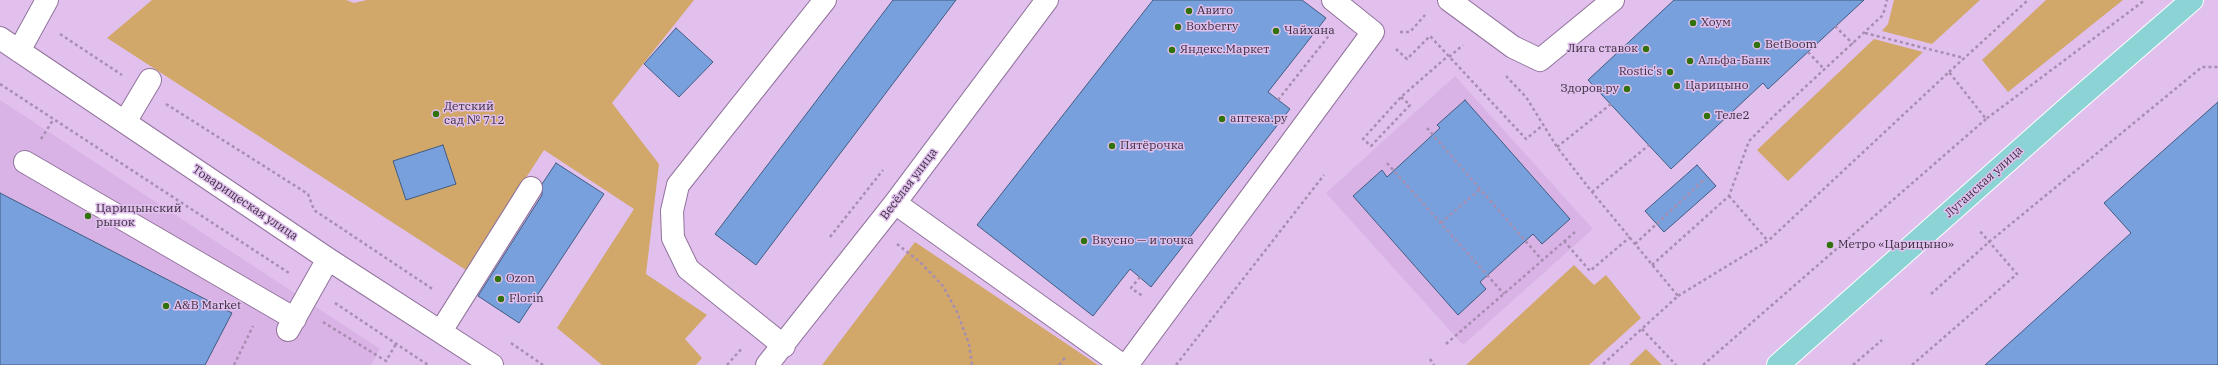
<!DOCTYPE html>
<meta charset="utf-8">
<style>
body{margin:0}
canvas{display:block;background:#e1c0ed}
</style>
<canvas width="2218" height="365"></canvas>
<script>
const ctx = document.querySelector('canvas').getContext('2d');
ctx.lineJoin = 'round';
function paint(path, color) {
  ctx.fillStyle = color;
  ctx.fill(path, 'evenodd');
}
function toPath(rows) {
  const path = new Path2D();
  for (const r of rows) {
    path.moveTo(r[0], r[1]);
    for (let i = 2; i < r.length; i += 2) path.lineTo(r[i], r[i + 1]);
  }
  return path;
}
function trace(path, color, width, dash) {
  ctx.strokeStyle = color;
  ctx.lineWidth = width;
  ctx.lineCap = dash ? 'butt' : 'round';
  ctx.setLineDash(dash || []);
  ctx.stroke(path);
}
function write(font, color, halo, rows, align = 'center') {
  ctx.font = font + ' "IBM Plex Serif",serif';
  ctx.lineWidth = 3;
  ctx.setLineDash([]);
  ctx.textBaseline = 'middle';
  ctx.strokeStyle = halo;
  ctx.fillStyle = color;
  for (const [text, x, y, turn = 0] of rows) {
    ctx.save();
    ctx.translate(x, y);
    ctx.rotate((+turn || 0) * Math.PI / 180);
    ctx.textAlign = isNaN(turn) ? turn : align;
    if (halo) ctx.strokeText(text, 0, 0);
    ctx.fillText(text, 0, 0);
    ctx.restore();
  }
}
const built = toPath([
 [1455,76,1593,229,1463,345,1326,193],
 [0,100,380,349,371,365,0,365]
]);
const green = toPath([
 [152,0,346,0,354,3,367,0,694,0,612,103,659,164,646,274,707,315,685,339,702,358,696,365,602,365,557,328,634,209,544,150,466,270,107,38],
 [1894,0,1980,0,1932,44,1882,31,1888,24],
 [2046,0,2123,0,2008,92,1982,60],
 [1874,39,1923,52,1788,181,1757,150],
 [915,242,1098,365,822,365],
 [1574,265,1594,285,1606,275,1641,318,1589,365,1466,365],
 [1646,349,1662,365,1629,365]
]);
const building = toPath([
 [893,0,956,0,756,265,715,234,893,0],
 [1153,0,1302,0,1326,18,1268,92,1290,109,1151,287,1130,269,1093,316,977,225,1153,0],
 [1674,0,1864,0,1768,89,1763,83,1671,169,1588,80,1674,0],
 [676,28,713,62,679,97,644,64,676,28],
 [1465,100,1570,219,1542,244,1533,234,1480,282,1486,289,1458,315,1353,196,1382,170,1387,177,1440,128,1437,125,1465,100],
 [2218,102,2218,365,1985,365,2131,233,2104,203,2218,102],
 [443,145,456,184,406,200,393,161,443,145],
 [556,163,604,194,519,323,478,296,542,195,542,184,556,163],
 [1697,165,1716,186,1664,232,1645,211,1697,165],
 [0,193,232,313,205,365,0,365,0,193]
]);
const path = toPath([
 [1835,26,1853,44],
 [1400,32,1410,32,1425,15],
 [1865,33,1964,58],
 [60,34,122,75],
 [1396,49,1407,59,1430,36,1526,139,1543,125],
 [1808,52,1825,70],
 [1449,57,1463,45],
 [1949,72,2028,0],
 [1506,76,1526,97,1557,147,1592,192,1678,296,1602,365],
 [0,84,289,273],
 [1401,97,1410,105,1371,146,1363,139,1401,97,1448,56],
 [1278,100,1331,33],
 [166,104,308,194,314,210,434,290],
 [1427,128,1542,260],
 [41,139,53,120],
 [1557,147,1611,104],
 [1387,163,1504,294],
 [1592,192,1649,145],
 [1729,196,1768,241],
 [1441,223,1480,189],
 [830,237,883,170],
 [1564,241,1590,271,1630,237],
 [897,244,920,262,943,286,957,312,969,344,972,365],
 [1635,244,1706,178],
 [1652,265,1729,196,1749,141,1775,115,1883,15,1887,0],
 [1140,277,1131,288,1144,297],
 [1931,294,1989,242,2202,67,2218,67],
 [1678,296,1768,241,1949,72,1986,119,2145,0],
 [335,303,428,365],
 [323,322,386,361,396,344],
 [1642,329,1676,365],
 [511,343,543,365],
 [1446,344,1575,232],
 [1430,359,1434,365],
 [234,365,253,326],
 [727,365,743,347],
 [1059,365,1065,358],
 [1176,365,1324,175],
 [1703,365,1986,119],
 [1853,365,1882,340],
 [1912,365,2017,274,1979,230]
]);
const minor = toPath([
 [1449,0,1513,47,1540,60,1613,0],
 [0,38,328,259,492,365],
 [19,51,47,0],
 [125,122,150,80],
 [25,162,295,319],
 [895,203,1122,365],
 [288,330,328,259],
 [441,331,531,188],
 [784,346,688,269,673,238,672,211,678,185,825,0],
 [767,365,895,203,1047,0],
 [1127,365,1373,32,1333,0]
]);
const major = toPath([
 [1778,365,2072,104,2192,0]
]);
const markers = [
 [1189,11,4,"#31720b"],
 [1693,23,4,"#31720b"],
 [1178,27,4,"#31720b"],
 [1276,31,4,"#31720b"],
 [1757,45,4,"#31720b"],
 [1646,49,4,"#31720b"],
 [1172,50,4,"#31720b"],
 [1690,61,4,"#31720b"],
 [1670,72,4,"#31720b"],
 [1677,86,4,"#31720b"],
 [1627,89,4,"#31720b"],
 [436,114,4,"#31720b"],
 [1707,116,4,"#31720b"],
 [1222,119,4,"#31720b"],
 [1112,146,4,"#31720b"],
 [88,216,4,"#31720b"],
 [1084,241,4,"#31720b"],
 [1830,245,4,"#31720b"],
 [498,279,4,"#31720b"],
 [501,299,4,"#31720b"],
 [166,306,4,"#31720b"]
];
const poiNames = [
 ["Авито",1197,11],
 ["Хоум",1701,23],
 ["Boxberry",1186,27],
 ["Чайхана",1284,31],
 ["BetBoom",1765,45],
 ["Лига ставок",1638,49,"right"],
 ["Яндекс.Маркет",1180,50],
 ["Альфа-Банк",1698,61],
 ["Rostic's",1662,72,"right"],
 ["Царицыно",1685,86],
 ["Здоров.ру",1619,89,"right"],
 ["Детский",444,107],
 ["сад № 712",444,121],
 ["Теле2",1715,116],
 ["аптека.ру",1230,119],
 ["Пятёрочка",1120,146],
 ["Царицынский",96,209],
 ["рынок",96,223],
 ["Вкусно — и точка",1092,241],
 ["Метро «Царицыно»",1838,245],
 ["Ozon",506,279],
 ["Florin",509,299],
 ["A&B Market",174,306]
];
const streetNames = [
 ["Луганская улица",1984,182,-42],
 ["Весёлая улица",909,184,-53],
 ["Товарищеская улица",245,203,34]
];
paint(built, '#d9b3e6');
paint(green, '#d1a86a');
paint(building, '#77a0dc');
trace(building, '#415c82', 1);
trace(minor, '#92739c', 24);
trace(major, '#fff', 24);
trace(path, '#a78db1', 2.5, [3, 3]);
trace(minor, '#fff', 22);
trace(major, '#8bd3d4', 22);
for (const [x, y, r, color] of markers) {
  const dot = new Path2D();
  dot.arc(x, y, r, 0, 2 * Math.PI);
  ctx.fillStyle = color;
  ctx.fill(dot);
  trace(dot, '#e1c0ed', 1.5);
}
write('12px', '#3c2f41', '#e1c0ed', poiNames, 'left');
write('12px', '#3c2f41', '#e1c0ed', streetNames);
</script>
